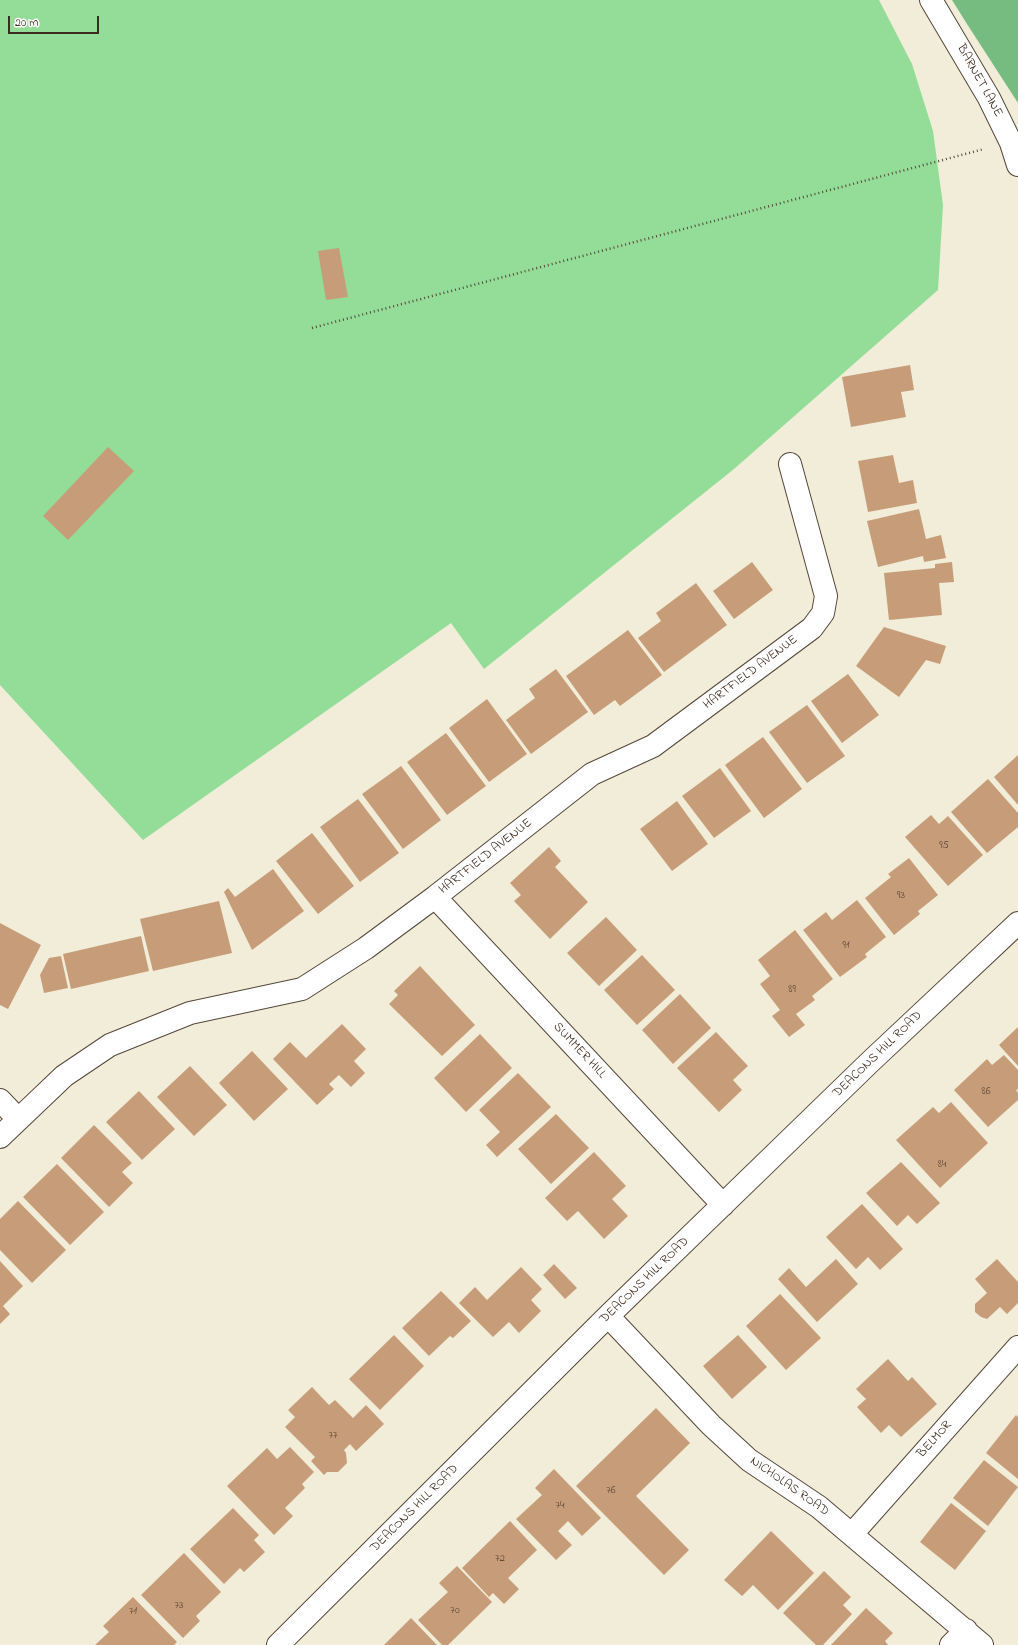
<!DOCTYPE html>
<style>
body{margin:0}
#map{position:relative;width:1018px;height:1645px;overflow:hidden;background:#f1edd8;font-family:"Indie Flower",sans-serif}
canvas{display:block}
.scale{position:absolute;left:8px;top:16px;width:91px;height:18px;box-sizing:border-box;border:2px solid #3b2a1e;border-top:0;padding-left:5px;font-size:12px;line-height:14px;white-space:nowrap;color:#3b2a1e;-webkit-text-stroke:3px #fff;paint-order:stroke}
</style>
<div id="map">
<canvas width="1018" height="1645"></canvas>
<div class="scale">20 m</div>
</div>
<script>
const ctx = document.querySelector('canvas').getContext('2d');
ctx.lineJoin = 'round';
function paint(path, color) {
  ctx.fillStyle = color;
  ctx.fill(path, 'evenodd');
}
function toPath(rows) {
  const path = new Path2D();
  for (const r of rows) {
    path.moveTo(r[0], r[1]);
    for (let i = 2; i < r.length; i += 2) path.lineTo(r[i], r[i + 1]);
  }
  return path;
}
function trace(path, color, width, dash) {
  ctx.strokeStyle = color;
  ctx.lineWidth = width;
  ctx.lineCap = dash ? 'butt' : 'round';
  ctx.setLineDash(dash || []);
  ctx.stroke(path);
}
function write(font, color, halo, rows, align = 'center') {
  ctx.font = font + ' "Indie Flower",sans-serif';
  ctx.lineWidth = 3;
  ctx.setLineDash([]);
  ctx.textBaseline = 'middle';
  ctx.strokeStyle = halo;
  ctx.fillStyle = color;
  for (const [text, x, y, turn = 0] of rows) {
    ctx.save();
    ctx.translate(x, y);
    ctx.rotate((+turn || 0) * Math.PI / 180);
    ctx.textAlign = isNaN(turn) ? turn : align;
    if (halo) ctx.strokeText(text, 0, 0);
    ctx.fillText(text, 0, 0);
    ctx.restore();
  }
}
const green = toPath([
 [0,0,879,0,912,64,933,131,943,205,938,290,734,469,484,669,451,623,143,840,0,685]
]);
const forest = toPath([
 [952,0,1018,0,1018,103,967,24]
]);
const building = toPath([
 [339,248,348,297,326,300,318,251],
 [910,365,914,390,901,392,906,417,851,427,842,377],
 [108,447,134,471,68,540,43,516],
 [893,455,899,483,913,480,917,503,868,512,858,461],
 [919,509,926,539,941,535,946,558,924,562,923,556,878,567,867,521],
 [752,562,773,590,734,619,713,591],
 [952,562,954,582,939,583,942,615,889,620,884,573,935,568,935,564],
 [696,583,727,625,664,672,638,638,661,621,656,613],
 [884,627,946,646,940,664,926,660,899,697,856,666],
 [628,630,662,675,620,706,615,700,594,715,566,676],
 [556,669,588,712,531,754,506,720,535,698,529,689],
 [848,674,879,715,842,743,811,701],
 [487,699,527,754,489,782,449,728],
 [807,705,845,756,807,783,769,732],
 [446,733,486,786,447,815,407,762],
 [763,737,802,789,764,818,725,765],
 [1018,755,1018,805,994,777],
 [401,766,441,820,403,849,362,794],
 [720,768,751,811,714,838,682,796],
 [988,779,1018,813,1018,827,987,853,951,812],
 [358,799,399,853,360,882,320,827],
 [677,801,708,844,672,871,640,829],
 [931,815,939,824,948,816,983,855,948,886,905,837],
 [312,833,354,886,318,914,276,861],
 [549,847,561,861,555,867,588,902,550,939,514,901,521,895,510,883],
 [909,858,938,895,918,911,920,914,894,935,865,898,891,877,888,874],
 [273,869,304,911,252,950,224,892,228,888,235,897],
 [857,900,886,937,865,954,867,957,840,977,803,930,826,912,832,920],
 [219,901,232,953,153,971,140,919],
 [606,917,637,950,599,986,567,953],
 [0,923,41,945,8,1009,0,1005],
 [795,930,833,979,812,996,815,1000,796,1014,805,1025,789,1037,772,1016,780,1010,760,984,770,976,758,960],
 [141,936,149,971,71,989,63,954],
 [642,955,675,990,637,1025,604,990],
 [61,956,68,988,44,993,40,975,49,958],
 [420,966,475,1025,442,1056,389,1004,398,995,394,991],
 [680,994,711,1028,673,1064,642,1030],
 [342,1024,366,1049,354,1061,365,1073,351,1087,339,1075,329,1084,334,1089,317,1105,273,1059,290,1042,306,1058],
 [1018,1027,1018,1066,999,1045],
 [716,1032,748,1066,733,1080,742,1090,719,1112,677,1068],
 [480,1034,512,1068,466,1112,434,1078],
 [252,1051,288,1089,254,1121,219,1083],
 [1004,1055,1018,1070,1018,1089,1016,1090,1018,1093,1018,1100,988,1127,954,1090,987,1059,992,1065],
 [190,1066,227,1105,194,1136,157,1097],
 [518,1073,551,1107,497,1157,486,1145,500,1132,479,1110],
 [139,1091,175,1129,142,1160,106,1122],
 [951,1102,988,1143,940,1188,896,1140,933,1107,939,1113],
 [556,1114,589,1148,551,1184,518,1149],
 [94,1125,132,1163,122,1172,133,1183,109,1207,61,1158],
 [594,1152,626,1186,612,1199,628,1216,604,1239,578,1211,567,1221,545,1198],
 [901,1162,940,1203,917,1224,908,1215,897,1226,866,1193],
 [57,1164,104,1212,70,1245,23,1197],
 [18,1201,66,1250,32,1283,0,1250,0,1219],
 [862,1204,903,1249,880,1270,868,1257,856,1269,826,1237],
 [836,1259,858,1284,817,1322,778,1279,789,1268,806,1287],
 [997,1259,1018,1282,1018,1303,1007,1314,1000,1307,987,1319,981,1317,975,1312,975,1304,987,1293,975,1279],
 [0,1261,23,1286,3,1306,10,1314,0,1324],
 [554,1264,577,1288,565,1299,543,1275],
 [521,1267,542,1289,531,1300,541,1311,519,1333,509,1322,493,1337,459,1303,475,1287,487,1300],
 [441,1291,471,1321,453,1338,450,1336,429,1356,402,1328],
 [780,1294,821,1338,786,1370,746,1326],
 [394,1335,424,1366,380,1410,349,1379],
 [738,1335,767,1367,732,1399,703,1366],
 [888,1359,908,1381,912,1377,937,1404,901,1437,889,1425,881,1433,857,1407,866,1399,856,1389],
 [312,1387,329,1405,335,1400,353,1418,366,1405,384,1424,356,1451,350,1444,344,1450,346,1453,347,1463,338,1472,327,1472,324,1475,311,1461,315,1457,285,1427,295,1417,288,1410],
 [656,1408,690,1443,636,1496,689,1550,664,1575,576,1486],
 [1016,1415,1018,1417,1018,1479,986,1453],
 [290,1447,314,1472,302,1484,305,1488,285,1508,293,1516,274,1535,227,1486,267,1448,277,1459],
 [984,1460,1018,1487,988,1526,953,1498],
 [554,1469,601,1518,582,1536,568,1521,558,1531,572,1545,556,1560,516,1519,542,1495,535,1488],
 [951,1503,986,1531,955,1570,920,1542],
 [233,1508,259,1535,254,1540,265,1552,244,1572,240,1568,224,1584,190,1549],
 [510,1521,537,1550,508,1578,519,1589,504,1604,493,1593,489,1597,462,1568],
 [771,1531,814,1573,778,1610,753,1585,742,1596,724,1580],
 [184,1553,221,1592,196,1616,200,1621,183,1638,141,1595],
 [457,1566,492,1602,448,1645,442,1645,418,1620,448,1592,439,1583],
 [824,1571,851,1597,843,1605,852,1614,823,1645,816,1645,783,1613],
 [133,1597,177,1642,174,1645,95,1645,109,1632,103,1626],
 [866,1608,893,1633,885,1641,888,1645,831,1645],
 [411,1618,437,1645,384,1645]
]);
const path = toPath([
 [312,328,984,149]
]);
const minor = toPath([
 [435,897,723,1205],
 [0,1100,18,1119],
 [0,1137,64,1076,110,1045,190,1013,302,989,366,948,435,897,592,774,653,746,812,628,823,613,826,596,790,464],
 [608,1316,711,1425,749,1460,819,1507,982,1645],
 [852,1534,1018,1347],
 [278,1645,608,1316,870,1062,1018,923],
 [951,1645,966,1630]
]);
const major = toPath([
 [931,0,989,98,1011,143,1018,165]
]);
const numberNames = [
 ["95",944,846],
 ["93",901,896],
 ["91",846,946],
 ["89",792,990],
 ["86",986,1092],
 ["84",942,1165],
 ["77",333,1436],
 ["76",611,1491],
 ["74",560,1506],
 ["72",500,1559],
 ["73",179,1606],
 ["70",455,1611],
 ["71",133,1612]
];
const streetNames = [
 ["BARNET LANE",979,81,61],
 ["HARTFIELD AVENUE",751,673,-37],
 ["HARTFIELD AVENUE",486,857,-38],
 ["SUMMER HILL",579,1051,47],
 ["DEACONS HILL ROAD",878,1055,-44],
 ["DEACONS HILL ROAD",645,1281,-44],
 ["BELMOR",935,1440,-48],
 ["NICHOLAS ROAD",789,1487,35],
 ["DEACONS HILL ROAD",415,1509,-45]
];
paint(green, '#93dd99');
paint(forest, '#76bc81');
paint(building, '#c79d79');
trace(minor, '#56473a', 24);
trace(major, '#56473a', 24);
trace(path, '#56473a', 2.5, [1, 3]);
trace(minor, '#fff', 22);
trace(major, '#fff', 22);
write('11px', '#5e4735', null, numberNames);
write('13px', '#3b2a1e', '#fff', streetNames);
</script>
